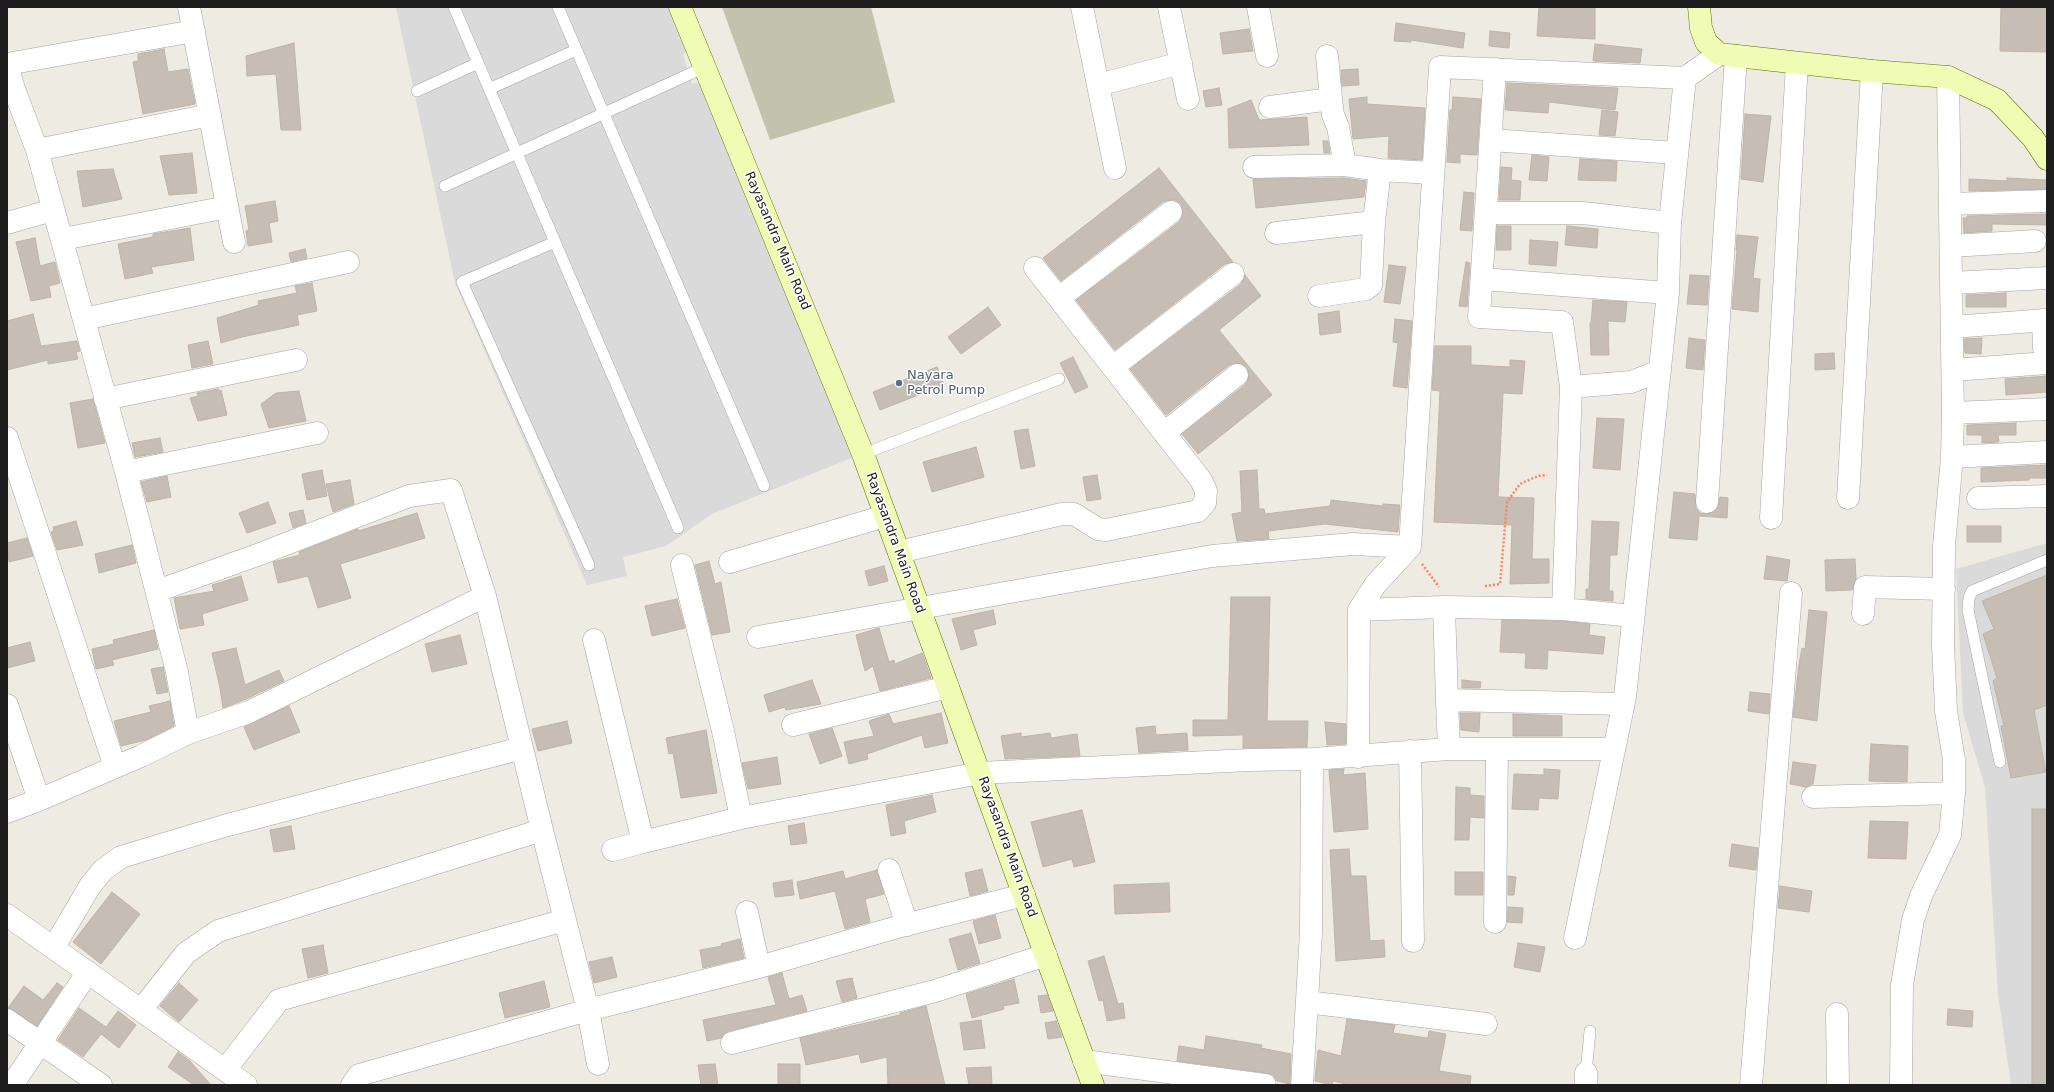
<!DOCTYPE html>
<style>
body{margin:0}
#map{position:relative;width:2054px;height:1092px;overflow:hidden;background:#eeebe2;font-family:"DejaVu Sans",sans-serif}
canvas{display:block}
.frame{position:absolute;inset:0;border:8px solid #1d1d1d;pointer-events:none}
</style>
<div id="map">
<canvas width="2054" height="1092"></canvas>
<div class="frame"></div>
</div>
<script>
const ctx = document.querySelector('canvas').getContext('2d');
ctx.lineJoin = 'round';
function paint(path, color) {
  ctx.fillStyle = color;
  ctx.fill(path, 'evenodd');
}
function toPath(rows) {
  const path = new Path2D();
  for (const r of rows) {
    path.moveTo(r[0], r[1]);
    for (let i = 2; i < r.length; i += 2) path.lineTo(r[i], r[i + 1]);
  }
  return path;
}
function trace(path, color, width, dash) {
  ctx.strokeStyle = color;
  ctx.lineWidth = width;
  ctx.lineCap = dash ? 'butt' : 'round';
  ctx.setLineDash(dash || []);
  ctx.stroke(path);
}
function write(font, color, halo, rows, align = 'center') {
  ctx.font = font + ' "DejaVu Sans",sans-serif';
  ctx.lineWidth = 3;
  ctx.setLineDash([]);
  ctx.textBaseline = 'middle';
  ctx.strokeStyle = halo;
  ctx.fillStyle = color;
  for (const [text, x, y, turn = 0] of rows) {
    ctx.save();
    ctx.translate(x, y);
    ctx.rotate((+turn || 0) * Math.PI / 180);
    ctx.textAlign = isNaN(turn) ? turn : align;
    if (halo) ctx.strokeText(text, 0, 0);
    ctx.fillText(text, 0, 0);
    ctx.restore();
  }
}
const residential = toPath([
 [396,7,672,7,691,50,683,54,692,84,703,81,854,457,712,514,666,546,623,557,627,576,587,585,455,283],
 [2047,543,2047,1085,2011,1085,1998,994,1985,787,1963,713,1956,569]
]);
const construction = toPath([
 [722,7,871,7,895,102,770,140]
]);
const building = toPath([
 [1539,7,1595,7,1595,39,1537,36,1539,7],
 [2001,7,2047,7,2047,52,2000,51,2001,7],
 [1396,23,1465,33,1463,48,1411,40,1411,42,1394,41,1396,23],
 [1249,29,1253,51,1223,54,1220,33,1249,29],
 [1490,31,1510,33,1509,48,1489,46,1490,31],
 [294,43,301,130,281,130,276,74,247,76,246,56,294,43],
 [1595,44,1642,49,1640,63,1593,61,1595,44],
 [164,49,168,72,188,69,195,104,143,114,133,62,138,61,138,54,164,49],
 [1358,69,1359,85,1342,86,1341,70,1358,69],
 [1507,83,1618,88,1615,110,1549,102,1548,113,1505,110,1507,83],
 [1219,88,1222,105,1206,107,1203,91,1219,88],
 [1367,97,1367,104,1425,108,1422,160,1388,158,1389,136,1353,139,1349,99,1367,97],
 [1453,97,1481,99,1477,155,1460,154,1460,163,1447,162,1450,110,1452,110,1453,97],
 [1251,100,1259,120,1307,117,1309,145,1229,148,1228,109,1251,100],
 [1602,110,1618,112,1615,136,1599,135,1602,110],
 [1745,114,1771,116,1763,182,1741,179,1745,114],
 [1323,141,1328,141,1330,153,1324,153,1323,141],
 [192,153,197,193,169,195,160,156,192,153],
 [1532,155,1549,157,1547,181,1529,180,1532,155],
 [1580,159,1617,161,1616,181,1578,180,1580,159],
 [1501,167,1512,168,1511,180,1521,181,1520,200,1499,200,1501,167],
 [1159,168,1233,262,1225,264,1115,350,1076,300,1179,222,1182,217,1183,211,1181,204,1175,200,1170,200,1163,202,1061,281,1043,258,1159,168],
 [113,169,122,199,83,207,77,171,113,169],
 [1344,178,1366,181,1364,197,1256,208,1253,179,1344,178],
 [2007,178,2047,180,2047,189,1969,191,1969,179,2007,181,2007,178],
 [1464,192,1474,193,1472,231,1460,230,1464,192],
 [275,201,278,221,269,223,272,242,248,246,246,231,249,230,245,206,275,201],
 [2047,214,2047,225,1992,224,1992,231,1964,233,1963,218,1967,218,1967,216,2047,214],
 [1497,226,1511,226,1511,250,1496,250,1497,226],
 [1567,226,1598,229,1597,248,1565,245,1567,226],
 [190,228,194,260,151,267,153,273,125,279,118,244,153,237,153,234,190,228],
 [1737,235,1758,237,1753,278,1760,279,1758,312,1732,309,1737,250,1736,250,1737,235],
 [35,238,40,266,55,262,60,283,49,286,51,297,31,301,16,242,35,238],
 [1530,240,1558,242,1556,266,1529,264,1530,240],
 [305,249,307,258,291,262,289,253,305,249],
 [1466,262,1470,263,1467,307,1459,306,1466,262],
 [1389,265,1406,267,1400,304,1384,302,1389,265],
 [1245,275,1261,296,1219,330,1272,395,1198,454,1182,434,1245,385,1248,380,1249,374,1247,367,1242,364,1236,363,1229,365,1166,415,1130,369,1241,284,1245,275],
 [1690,275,1709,276,1707,305,1687,304,1690,275],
 [312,283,317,311,297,315,299,325,242,337,221,343,217,318,259,305,258,301,297,293,295,286,312,283],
 [2006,293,2006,307,1966,307,1966,295,2006,293],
 [1593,300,1627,302,1625,322,1608,321,1609,355,1591,355,1590,323,1591,323,1593,300],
 [988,307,1001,325,961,354,948,337,988,307],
 [1339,311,1341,332,1320,335,1318,314,1339,311],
 [33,314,41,346,77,341,80,351,76,352,78,359,48,364,48,360,7,370,7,321,33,314],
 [1395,319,1412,321,1407,388,1393,386,1398,343,1393,342,1395,319],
 [1689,338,1705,340,1703,370,1686,368,1689,338],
 [1982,338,1981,354,1965,353,1964,339,1982,338],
 [208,341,213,364,192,368,188,345,208,341],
 [1435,346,1471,346,1471,365,1510,367,1510,360,1525,361,1522,394,1503,393,1498,497,1534,498,1532,559,1549,559,1549,583,1510,584,1512,525,1434,522,1440,391,1432,390,1435,346],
 [1834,353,1835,369,1815,370,1815,354,1834,353],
 [1073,357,1088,387,1075,393,1060,363,1073,357],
 [937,367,944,385,880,410,873,392,937,367],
 [2047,376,2047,392,2006,395,2005,379,2047,376],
 [218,389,219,391,221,390,227,415,198,421,190,398,198,396,197,393,218,389],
 [299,391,306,421,269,428,261,404,276,393,299,391],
 [93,399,105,443,78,448,70,403,93,399],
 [1597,418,1624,419,1620,470,1593,468,1597,418],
 [2016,423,2016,435,1998,435,1999,442,1982,443,1982,435,1967,435,1967,425,2016,423],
 [1028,429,1035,466,1021,469,1014,431,1028,429],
 [160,438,163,452,135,457,132,443,160,438],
 [976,447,984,477,932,492,923,462,976,447],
 [2047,465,2047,478,2029,478,2029,480,1981,482,1981,468,2047,465],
 [322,470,327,496,307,500,302,474,322,470],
 [1257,470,1259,509,1264,509,1265,514,1330,506,1331,500,1383,506,1383,504,1400,505,1398,532,1325,524,1268,531,1269,539,1237,541,1232,514,1242,512,1240,471,1257,470],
 [1097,475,1101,499,1087,501,1083,477,1097,475],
 [167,476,171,497,147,502,141,482,167,476],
 [350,480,354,504,333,512,326,484,350,480],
 [1674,492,1695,494,1696,508,1700,513,1706,514,1712,513,1717,509,1720,497,1728,498,1727,518,1699,516,1697,540,1669,538,1674,492],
 [268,502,276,523,247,533,239,513,268,502],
 [303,510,306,523,293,528,289,513,303,510],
 [417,513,425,538,340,564,351,598,318,608,308,576,278,583,273,562,300,555,299,552,358,529,358,531,417,513],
 [76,521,83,545,57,550,51,532,54,531,53,527,76,521],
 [1592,521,1619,522,1617,555,1610,555,1609,591,1613,591,1613,601,1586,599,1586,589,1589,589,1592,521],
 [1967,526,2001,526,2001,542,1967,542,1967,526],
 [27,538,33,556,9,562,7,543,27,538],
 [132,545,136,563,99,573,95,554,132,545],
 [1767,556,1790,560,1787,581,1764,579,1767,556],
 [1855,559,1856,579,1852,590,1826,591,1825,560,1855,559],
 [709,561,715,584,721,582,730,632,712,635,695,565,709,561],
 [884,566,888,581,869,586,865,571,884,566],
 [2047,575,2047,705,2034,710,2046,772,2011,778,2001,726,2004,726,1993,681,1997,678,1983,634,1994,629,1982,601,2047,575],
 [241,576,248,600,202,614,204,625,180,629,174,598,214,591,212,585,241,576],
 [1231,597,1270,597,1267,721,1308,721,1307,747,1243,748,1243,735,1193,736,1193,720,1228,720,1231,597],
 [677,599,685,628,652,636,645,606,677,599],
 [993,610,996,624,973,630,977,645,961,650,952,619,993,610],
 [1809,610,1827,612,1817,721,1793,717,1799,664,1802,648,1805,649,1809,610],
 [1502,620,1562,621,1590,624,1589,635,1605,637,1603,654,1548,650,1547,669,1525,668,1526,653,1500,652,1502,620],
 [879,628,889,662,894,660,895,664,922,653,931,678,880,691,873,666,865,671,856,635,879,628],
 [154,630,158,649,112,660,114,665,96,669,92,649,114,644,113,640,154,630],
 [460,635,467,664,432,672,425,644,460,635],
 [30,642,35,661,7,668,7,648,30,642],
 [236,648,245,685,279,670,284,681,244,700,223,708,220,688,212,653,236,648],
 [163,667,168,692,157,694,151,669,163,667],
 [812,680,821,704,786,710,785,707,769,712,764,695,812,680],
 [1462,680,1481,682,1480,688,1462,688,1462,680],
 [1750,692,1770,694,1769,714,1748,711,1750,692],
 [170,701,174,726,146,740,121,746,114,721,151,712,149,706,170,701],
 [289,706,300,732,254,750,244,727,289,706],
 [941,713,948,743,925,748,922,735,867,754,868,759,849,764,844,742,874,736,869,721,889,714,893,724,941,713],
 [1460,713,1480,713,1479,732,1461,730,1460,713],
 [1513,714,1562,716,1562,736,1513,736,1513,714],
 [567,721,572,743,538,751,532,729,567,721],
 [1325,722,1346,724,1346,744,1327,745,1325,722],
 [1155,726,1156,735,1187,733,1188,750,1139,753,1136,728,1155,726],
 [832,728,842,756,820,764,809,734,832,728],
 [706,730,717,793,681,798,673,753,669,754,666,738,706,730],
 [1021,733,1021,737,1050,733,1051,738,1077,734,1080,756,1005,759,1001,736,1021,733],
 [1871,744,1908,746,1907,782,1869,781,1871,744],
 [777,757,781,784,748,789,742,763,777,757],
 [1793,762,1816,765,1813,784,1806,787,1790,784,1793,762],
 [1344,769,1343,775,1365,773,1368,829,1334,832,1329,770,1344,769],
 [1544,769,1560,770,1558,799,1539,798,1538,810,1512,809,1514,774,1544,775,1544,769],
 [1456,787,1470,788,1470,795,1484,796,1484,818,1470,817,1469,840,1455,840,1456,787],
 [932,795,936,812,904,821,906,833,891,836,886,805,932,795],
 [2032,809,2047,809,2047,1085,2032,1085,2032,809],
 [1082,810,1095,862,1074,867,1072,859,1043,867,1031,822,1082,810],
 [1870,821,1908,822,1906,859,1868,858,1870,821],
 [804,823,807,843,791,845,788,826,804,823],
 [291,826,295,849,274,852,270,830,291,826],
 [1732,844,1758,848,1756,870,1729,866,1732,844],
 [1349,849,1351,876,1366,876,1370,941,1384,940,1385,957,1336,961,1330,850,1349,849],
 [982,869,988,891,970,896,965,873,982,869],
 [877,870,884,894,865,899,870,922,845,929,835,891,800,899,797,882,843,871,845,879,877,870],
 [1455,872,1483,872,1483,895,1455,895,1455,872],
 [1508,876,1516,877,1514,895,1508,895,1508,876],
 [792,880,794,895,775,897,773,883,792,880],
 [1169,883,1170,912,1115,914,1114,885,1169,883],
 [1780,886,1812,891,1809,912,1778,908,1780,886],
 [112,892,140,914,101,964,73,942,112,892],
 [1508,907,1523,908,1522,923,1507,922,1508,907],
 [995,915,1001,938,979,944,973,921,995,915],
 [971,933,980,963,958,970,949,939,971,933],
 [740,939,744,958,703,968,700,950,722,946,721,944,740,939],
 [1518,943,1545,947,1540,972,1514,967,1518,943],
 [323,945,328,973,308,978,302,949,323,945],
 [1104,956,1118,1004,1123,1003,1125,1018,1107,1021,1103,1000,1099,1001,1088,961,1104,956],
 [612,957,617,977,594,983,589,962,612,957],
 [782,973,789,999,802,995,807,1011,729,1031,721,1038,707,1041,703,1020,776,1005,768,977,782,973],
 [852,978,857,998,842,1002,836,981,852,978],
 [1014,979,1019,1003,1003,1006,1004,1009,972,1018,966,994,1014,979],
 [544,981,550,1007,505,1018,499,993,544,981],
 [57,983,63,987,37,1026,8,1008,24,986,43,1000,57,983],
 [179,983,198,1000,179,1022,160,1006,179,983],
 [1047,995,1053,1011,1041,1013,1038,996,1047,995],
 [926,1006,945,1085,888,1085,887,1057,861,1063,859,1054,806,1065,800,1038,900,1015,900,1013,926,1006],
 [79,1008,106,1027,118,1011,136,1025,119,1048,101,1034,83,1057,58,1040,79,1008],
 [1948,1009,1973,1011,1972,1027,1947,1025,1948,1009],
 [1347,1019,1395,1025,1393,1033,1428,1038,1429,1031,1446,1034,1439,1071,1471,1076,1470,1085,1351,1085,1333,1081,1332,1085,1315,1081,1318,1050,1341,1056,1347,1019],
 [981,1020,985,1048,964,1050,960,1023,981,1020],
 [1056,1021,1062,1037,1048,1039,1045,1023,1056,1021],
 [1206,1036,1262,1045,1261,1048,1291,1054,1290,1084,1277,1081,1273,1075,1267,1073,1177,1061,1179,1046,1204,1050,1206,1036],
 [178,1052,190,1061,211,1085,194,1085,168,1067,178,1052],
 [715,1064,718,1085,701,1085,698,1065,715,1064],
 [778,1064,800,1064,800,1085,778,1085,778,1064],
 [991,1067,992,1085,969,1085,966,1068,991,1067]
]);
const path = toPath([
 [1422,564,1439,587],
 [1485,586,1500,584,1507,502,1520,484,1538,476,1547,475]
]);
const lane = toPath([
 [454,7,678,528],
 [558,7,764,486],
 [489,89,576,50],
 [417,91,478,63],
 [445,186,705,67],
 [555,242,462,282,589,565],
 [863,454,1059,379],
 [2000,762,1968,610,1969,598,1972,591,2047,560],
 [1586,1073,1590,1031]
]);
const street = toPath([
 [189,7,234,242],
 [1082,7,1115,168],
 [1169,7,1188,99],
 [1258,7,1267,56],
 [1327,56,1331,99],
 [7,64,14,89,37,150,126,472,177,672,188,733],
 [7,64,194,31],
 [1495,69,1479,317,1562,322,1571,387],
 [1098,85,1181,63],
 [1270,107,1331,99,1333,115,1338,127,1345,165],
 [1491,140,1676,153],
 [37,150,210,115],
 [1254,167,1345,165,1380,170,1432,173],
 [1950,204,2047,201],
 [1486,213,1583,213,1670,223],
 [7,223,53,210],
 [1276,233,1374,222],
 [63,239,227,207],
 [1951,246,2035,241],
 [1482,279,1668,293],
 [1952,283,2047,278],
 [1319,296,1366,289,1371,285,1374,222,1380,170],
 [1059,298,1171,212],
 [84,319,348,262],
 [2043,320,2044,348],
 [1952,327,2047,320],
 [1113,367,1233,274],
 [1953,370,2047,363],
 [105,399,296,360],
 [1953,413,2047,409],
 [1164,433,1237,375],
 [7,438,115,767],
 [1952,457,2047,452],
 [126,472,317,433],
 [1848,498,1872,71],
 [1978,498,2047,496],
 [1707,502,1736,56],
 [1771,518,1797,63],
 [899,552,1062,514,1074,514,1098,529,1106,530,1198,511,1205,503,1206,491,1201,480,1035,268],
 [730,562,885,516],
 [682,565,723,731,741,818],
 [157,591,260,554,409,496,451,490,485,596,542,830,588,1010,598,1064],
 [1444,607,1447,700],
 [1563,609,1571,387,1631,382,1660,371],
 [1359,610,1375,585,1410,547,1440,67,1685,78],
 [1863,614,1865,587,1944,589],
 [758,637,1212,556,1353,544,1410,547],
 [594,640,643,842,741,818,980,773,1249,760,1312,759,1449,749,1614,749],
 [7,705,39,800],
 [793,725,948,687],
 [1449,749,1447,700,1623,704],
 [1410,751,1413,941],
 [1358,757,1359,610,1444,607,1563,609,1632,616],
 [1813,797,1954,793],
 [7,812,39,800,141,756,188,733,249,712,485,596],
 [613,850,643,842],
 [889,870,907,925],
 [747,912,759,967],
 [7,915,246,1085],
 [1495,922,1497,749],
 [1575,938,1625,697,1668,293,1670,223,1685,78,1719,54],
 [54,947,90,886,103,870,121,857,224,826,522,748],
 [1307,1002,1486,1024],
 [141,1010,186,953,218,931,542,830],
 [1837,1014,1838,1085],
 [7,1020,101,1085],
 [732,1043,935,991,1046,955],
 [1084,1061,1265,1085],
 [225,1070,279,1000,565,920],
 [12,1085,88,972],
 [352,1085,359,1075,588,1010,759,967,901,926,1024,895],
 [1302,1085,1311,932,1312,759],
 [1586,1085,1586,1073],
 [1751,1085,1791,593],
 [1901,1085,1902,985,1913,920,1921,896,1950,835,1954,793,1954,760,1946,711,1943,644,1944,546,1952,457,1953,413,1948,77]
]);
const secondary = toPath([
 [680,7,863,454,1093,1085],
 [1699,7,1701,28,1706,42,1719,54,1872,71,1948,77,1997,100,2033,138,2047,159]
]);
const markers = [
 [899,383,4,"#5c6f8a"]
];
const streetNames = [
 ["Rayasandra Main Road",777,241,67],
 ["Rayasandra Main Road",895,543,70],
 ["Rayasandra Main Road",1007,847,70]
];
const serviceNames = [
 ["Nayara",907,376],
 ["Petrol Pump",907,391]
];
paint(residential, '#dbdada');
paint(construction, '#c1c3ad');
paint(building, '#c6beb5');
trace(building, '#c0b3a4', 1);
trace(lane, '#a4a4a4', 12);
trace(street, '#a4a4a4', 23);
trace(secondary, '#5e7601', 23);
trace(path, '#fe8363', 2.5, [2, 2]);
trace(lane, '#fff', 11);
trace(street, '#fff', 22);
trace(secondary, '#f0fbb3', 22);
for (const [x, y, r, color] of markers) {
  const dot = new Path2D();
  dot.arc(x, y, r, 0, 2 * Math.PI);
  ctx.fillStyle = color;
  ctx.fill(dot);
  trace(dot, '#fff', 1.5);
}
write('13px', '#1d1d1d', '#fff', streetNames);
write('13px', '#4e5e75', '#fff', serviceNames, 'left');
</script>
